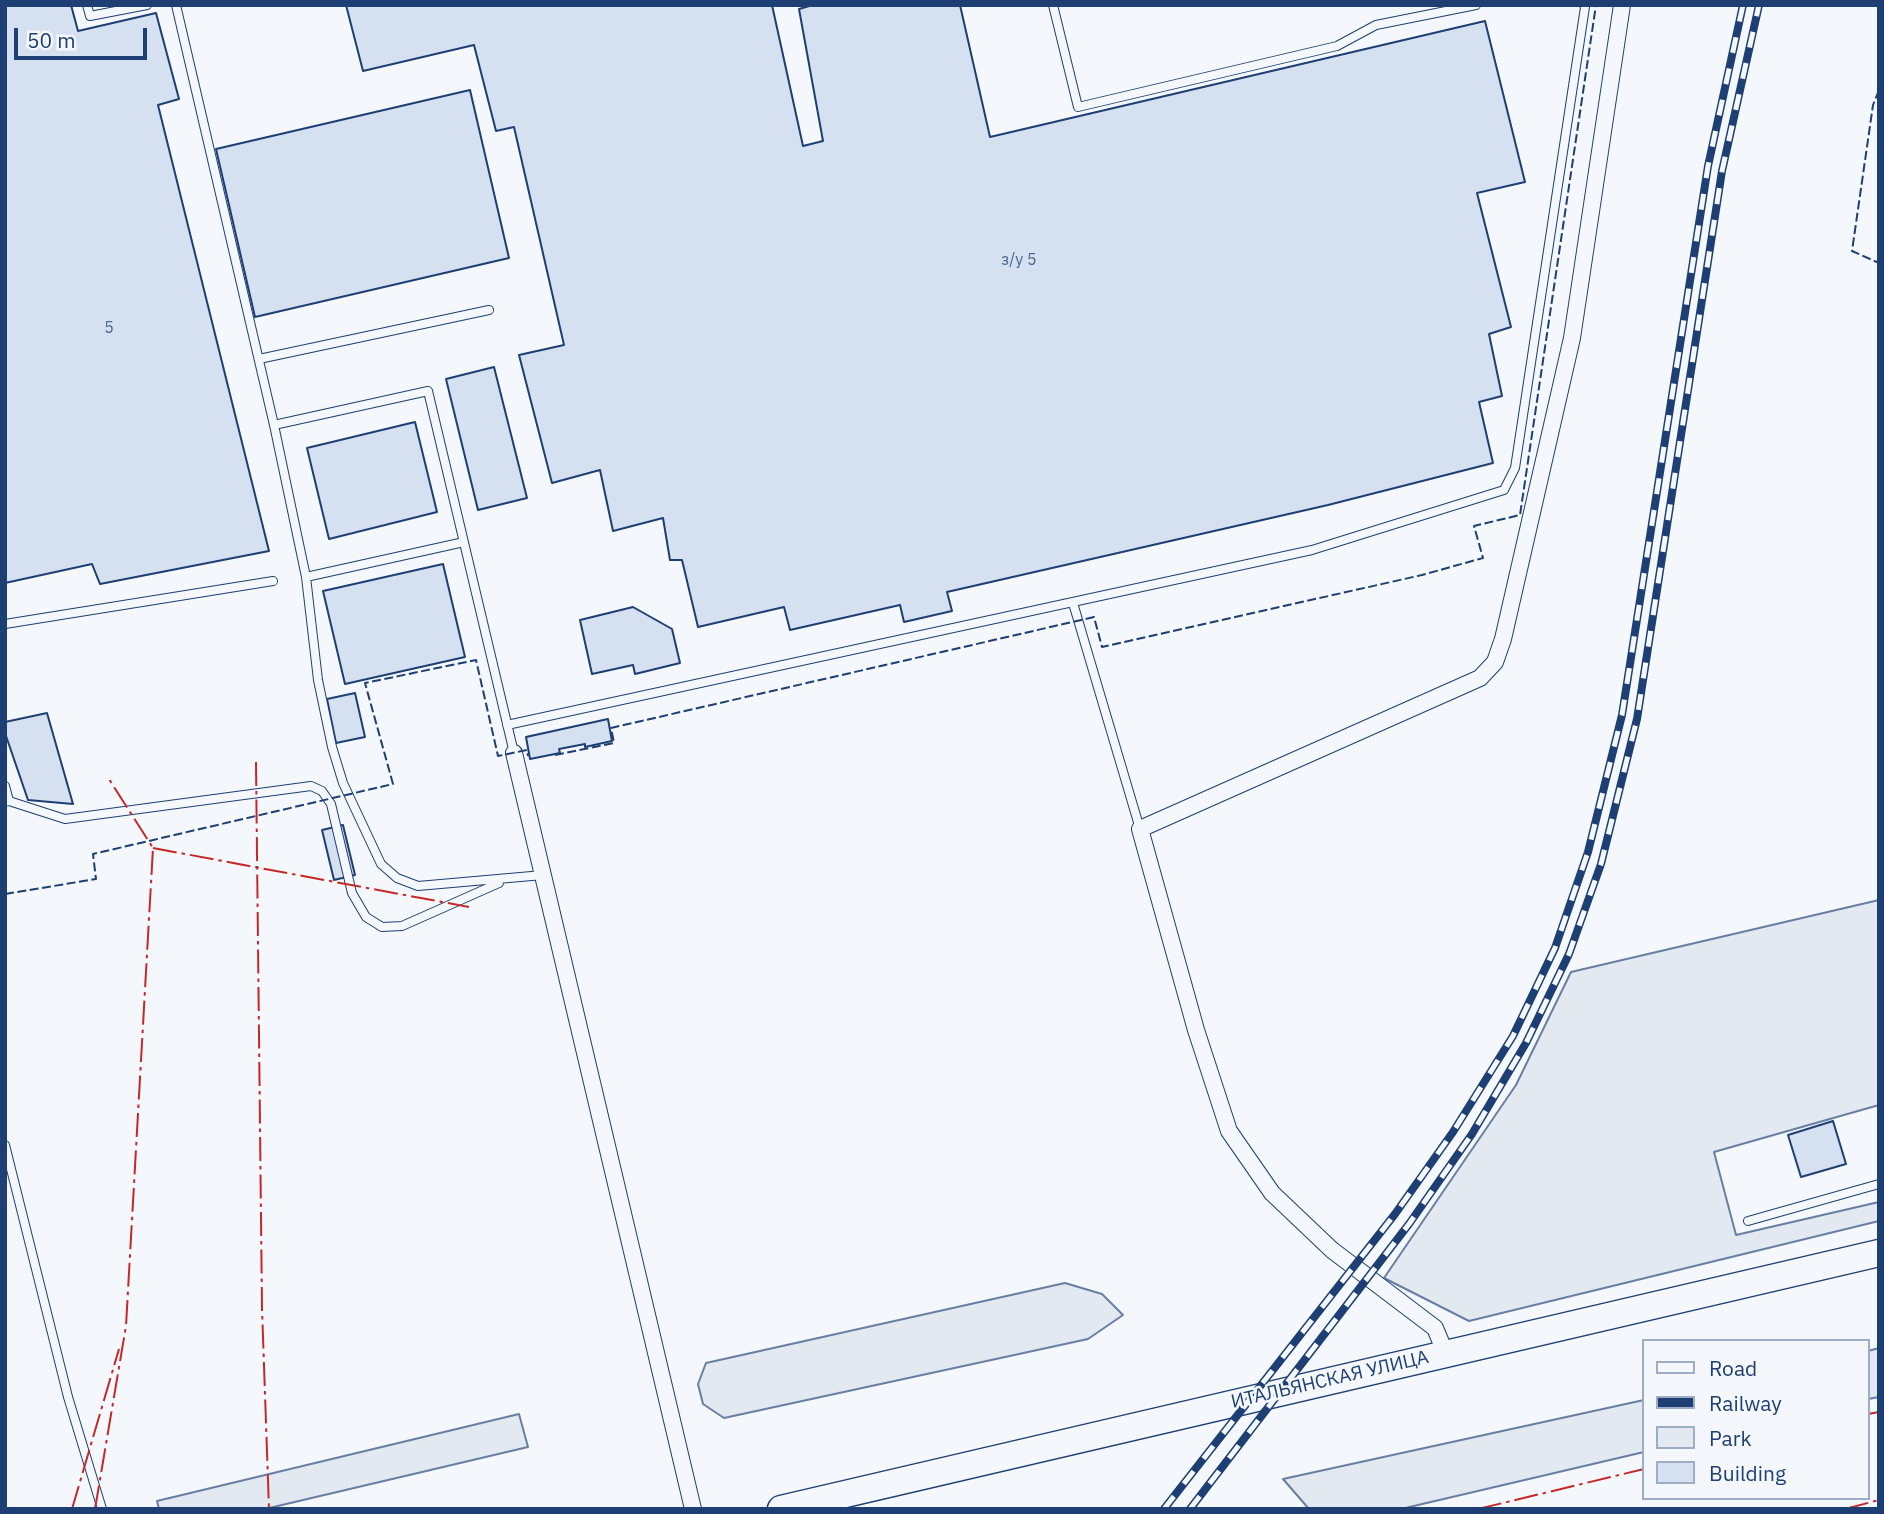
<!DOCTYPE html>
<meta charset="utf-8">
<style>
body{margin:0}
#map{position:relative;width:1884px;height:1514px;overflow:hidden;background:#f4f7fb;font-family:"IBM Plex Sans",sans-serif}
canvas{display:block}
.frame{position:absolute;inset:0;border:7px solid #1d3f73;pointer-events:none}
.legend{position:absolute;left:1642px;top:1339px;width:228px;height:161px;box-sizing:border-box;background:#f4f7fb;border:2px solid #9eadc5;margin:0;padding:9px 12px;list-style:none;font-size:21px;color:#1d3f73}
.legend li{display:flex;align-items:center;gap:14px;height:35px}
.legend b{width:35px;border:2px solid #9eadc5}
.scale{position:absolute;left:14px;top:28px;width:133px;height:32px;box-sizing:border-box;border:4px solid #1d3f73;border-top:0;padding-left:9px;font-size:21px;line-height:24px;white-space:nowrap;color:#1d3f73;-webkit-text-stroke:5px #f4f7fb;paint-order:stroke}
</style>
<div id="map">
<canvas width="1884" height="1514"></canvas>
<div class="frame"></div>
<ul class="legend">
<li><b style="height:9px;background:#f4f7fb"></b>Road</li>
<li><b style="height:9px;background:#1d3f73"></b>Railway</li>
<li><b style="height:19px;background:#e3e9f0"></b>Park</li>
<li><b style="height:19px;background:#d5e0f0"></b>Building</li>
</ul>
<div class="scale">50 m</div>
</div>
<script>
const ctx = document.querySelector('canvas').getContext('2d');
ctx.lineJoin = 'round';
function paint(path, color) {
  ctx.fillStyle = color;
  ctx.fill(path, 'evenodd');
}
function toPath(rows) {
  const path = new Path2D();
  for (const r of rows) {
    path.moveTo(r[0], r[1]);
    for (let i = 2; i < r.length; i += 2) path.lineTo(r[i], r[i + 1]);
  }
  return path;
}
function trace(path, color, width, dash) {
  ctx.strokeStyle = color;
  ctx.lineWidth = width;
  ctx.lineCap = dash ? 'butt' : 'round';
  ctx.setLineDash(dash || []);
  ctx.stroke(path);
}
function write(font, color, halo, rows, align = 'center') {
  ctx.font = font + ' "IBM Plex Sans",sans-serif';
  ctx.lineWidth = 5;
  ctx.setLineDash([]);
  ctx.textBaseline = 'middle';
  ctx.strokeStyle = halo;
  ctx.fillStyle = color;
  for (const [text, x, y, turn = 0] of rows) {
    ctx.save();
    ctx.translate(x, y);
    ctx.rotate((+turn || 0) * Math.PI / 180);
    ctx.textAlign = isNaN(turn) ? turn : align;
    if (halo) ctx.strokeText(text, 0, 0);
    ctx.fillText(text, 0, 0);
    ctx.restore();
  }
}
const green = toPath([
 [1879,900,1879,1105,1714,1152,1736,1235,1879,1202,1879,1221,1469,1321,1384,1278,1516,1085,1571,972,1879,900],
 [1065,1283,1102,1294,1123,1315,1088,1339,724,1418,703,1404,698,1384,706,1363,1065,1283],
 [1879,1348,1879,1397,1868,1399,1868,1351,1879,1348],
 [1644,1400,1644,1452,1401,1509,1309,1509,1283,1479,1644,1400],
 [519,1414,528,1447,265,1509,159,1509,157,1501,519,1414]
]);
const building = toPath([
 [5,5,71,5,78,31,156,13,179,99,158,105,269,551,100,584,92,564,5,583,5,5],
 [346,5,772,5,803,146,823,141,799,9,813,5,960,5,990,137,1485,21,1525,182,1477,193,1511,327,1489,334,1502,396,1479,402,1493,463,1328,505,947,592,952,611,904,622,900,605,790,630,784,607,698,627,682,560,670,560,663,518,613,531,600,470,552,483,519,355,564,345,514,127,496,131,474,45,363,71,346,5],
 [470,90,509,258,255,317,216,149,470,90],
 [494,367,527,498,478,510,446,379,494,367],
 [415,422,437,512,329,539,307,448,415,422],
 [443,564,465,657,345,684,323,591,443,564],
 [633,607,672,629,680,663,635,674,633,665,592,674,580,620,633,607],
 [355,693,365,737,336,743,327,699,355,693],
 [47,713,73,804,28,800,5,733,5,722,47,713],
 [608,719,612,741,585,747,585,744,559,749,560,753,530,759,526,737,608,719],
 [343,825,355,875,334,880,322,830,343,825],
 [1833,1121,1846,1164,1801,1177,1788,1135,1833,1121]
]);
const service = toPath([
 [87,5,90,16,147,5],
 [176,5,274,425,428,391,514,753],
 [1053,5,1078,107,1337,46,1376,25,1476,5],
 [259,359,489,310],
 [274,425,306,577,318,680,332,747,343,783,381,864,397,878,418,886,543,875],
 [306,577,464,542],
 [1073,603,1140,829],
 [5,624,273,581],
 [507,725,1312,550,1504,490,1515,468,1585,7,1584,5],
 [5,786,9,801],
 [5,802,9,801,65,819,311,786,322,791,331,804,352,893,366,917,382,927,402,926,499,883],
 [5,1145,68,1397,102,1509],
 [1748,1221,1879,1184]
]);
const minor = toPath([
 [514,753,693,1509],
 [1445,1352,1435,1328,1332,1250,1272,1193,1229,1131,1196,1030,1140,829,1480,678,1495,662,1503,639,1572,338,1622,5]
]);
const trunk = toPath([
 [781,1509,1879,1253]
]);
const rail = toPath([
 [1164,1509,1395,1214,1453,1132,1513,1036,1555,948,1588,852,1622,715,1708,166,1743,5],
 [1190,1509,1409,1224,1472,1134,1526,1043,1569,954,1601,864,1637,719,1722,171,1759,5]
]);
const fence = toPath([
 [1879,90,1873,105,1852,251,1879,263],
 [555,755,614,743,611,728,1094,617,1102,647,1422,575,1483,558,1474,526,1520,515,1596,5],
 [5,894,96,879,93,854,393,784,365,683,476,660,498,756,527,750,528,756]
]);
const power = toPath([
 [256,762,262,1308,269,1509],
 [153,848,469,907],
 [1868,1414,1879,1412],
 [72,1509,119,1349],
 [95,1509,126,1326,153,848,107,776],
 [1478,1509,1644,1469],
 [1845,1509,1879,1500]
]);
const numberNames = [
 ["з/у 5",1019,260],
 ["5",109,328]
];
const streetNames = [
 ["ИТАЛЬЯНСКАЯ УЛИЦА",1330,1380,-13]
];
paint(green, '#e3e9f0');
trace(green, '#687fa3', 2);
paint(building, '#d5e0f0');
trace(building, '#1d3f73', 2);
trace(service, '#1d3f73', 10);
trace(minor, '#1d3f73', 18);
trace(trunk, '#1d3f73', 29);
trace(service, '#f4f7fb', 8);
trace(minor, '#f4f7fb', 16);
trace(trunk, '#f4f7fb', 26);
trace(rail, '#1d3f73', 8);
trace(rail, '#f4f7fb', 5, [16]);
trace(fence, '#1d3f73', 2, [9, 3.5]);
trace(power, '#c62828', 2, [24, 5, 3.5, 5]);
write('16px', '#4b6792', null, numberNames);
write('19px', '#1d3f73', '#f4f7fb', streetNames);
</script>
